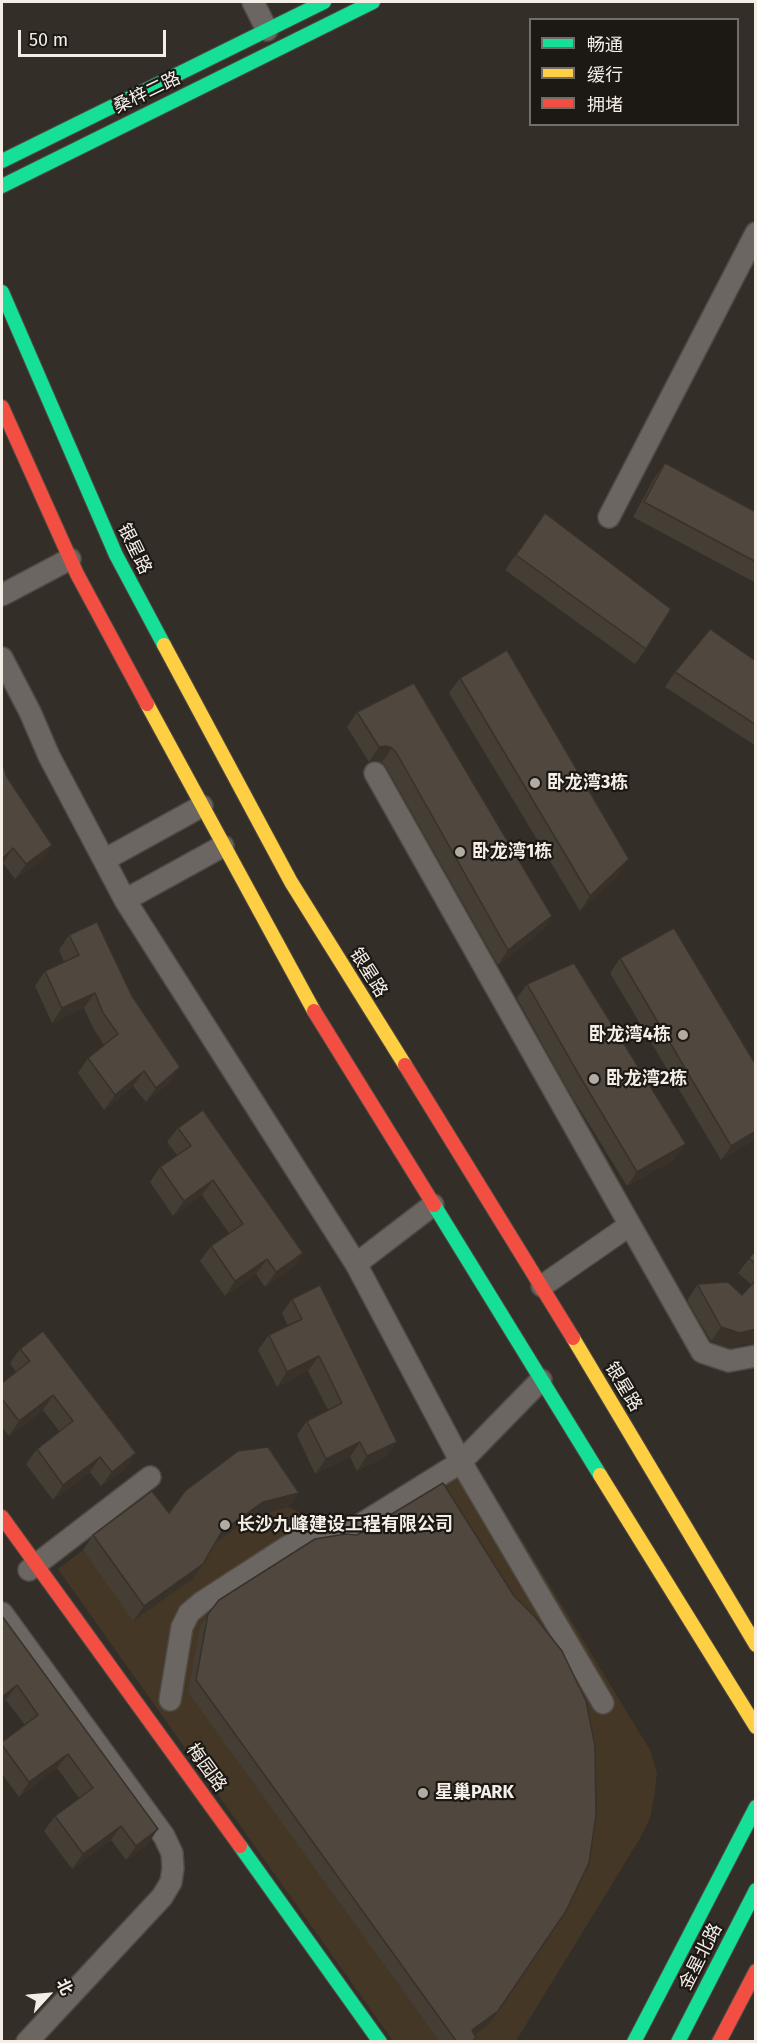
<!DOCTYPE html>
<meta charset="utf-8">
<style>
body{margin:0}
#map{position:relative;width:757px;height:2043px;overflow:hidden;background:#342e28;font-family:"Fira Sans","Noto Sans SC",sans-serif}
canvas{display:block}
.frame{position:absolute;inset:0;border:3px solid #f4eee6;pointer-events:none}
.legend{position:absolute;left:529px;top:18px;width:210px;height:108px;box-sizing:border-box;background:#1c1813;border:2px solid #726e67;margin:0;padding:8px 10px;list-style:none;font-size:18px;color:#f4eee6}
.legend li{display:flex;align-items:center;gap:12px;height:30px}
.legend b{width:30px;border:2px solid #726e67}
.north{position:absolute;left:18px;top:1965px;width:60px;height:60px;-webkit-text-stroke:4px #1c1813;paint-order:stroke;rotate:64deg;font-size:16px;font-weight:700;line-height:24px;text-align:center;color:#f4eee6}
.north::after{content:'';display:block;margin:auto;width:21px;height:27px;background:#f4eee6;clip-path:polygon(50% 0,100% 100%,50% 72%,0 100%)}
.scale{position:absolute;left:18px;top:30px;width:148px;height:27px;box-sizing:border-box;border:3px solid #f4eee6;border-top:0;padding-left:8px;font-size:18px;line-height:21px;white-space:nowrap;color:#f4eee6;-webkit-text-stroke:4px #1c1813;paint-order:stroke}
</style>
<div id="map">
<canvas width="757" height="2043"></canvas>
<div class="frame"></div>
<ul class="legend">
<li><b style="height:8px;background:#16e098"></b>畅通</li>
<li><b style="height:8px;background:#ffcf43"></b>缓行</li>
<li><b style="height:8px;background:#f24e42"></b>拥堵</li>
</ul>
<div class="north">北</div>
<div class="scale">50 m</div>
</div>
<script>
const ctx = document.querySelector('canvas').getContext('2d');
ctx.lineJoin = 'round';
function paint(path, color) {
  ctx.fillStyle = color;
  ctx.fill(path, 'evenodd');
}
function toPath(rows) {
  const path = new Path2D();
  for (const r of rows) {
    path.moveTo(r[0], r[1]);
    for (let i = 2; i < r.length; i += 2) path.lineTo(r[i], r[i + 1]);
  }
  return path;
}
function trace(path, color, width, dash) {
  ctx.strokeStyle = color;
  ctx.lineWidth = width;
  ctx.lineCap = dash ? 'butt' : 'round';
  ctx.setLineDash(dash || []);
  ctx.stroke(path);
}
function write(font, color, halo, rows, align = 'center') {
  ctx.font = font + ' "Fira Sans","Noto Sans SC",sans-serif';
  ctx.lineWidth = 4.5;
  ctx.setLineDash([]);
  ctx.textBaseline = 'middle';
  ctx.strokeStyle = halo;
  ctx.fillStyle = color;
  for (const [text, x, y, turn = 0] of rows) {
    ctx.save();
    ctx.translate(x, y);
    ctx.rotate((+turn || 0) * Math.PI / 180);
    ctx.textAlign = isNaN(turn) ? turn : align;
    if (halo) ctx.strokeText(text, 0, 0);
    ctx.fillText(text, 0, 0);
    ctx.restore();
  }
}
const built = toPath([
 [469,1453,650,1750,657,1773,654,1797,650,1818,639,1840,516,2041,393,2041,58,1569,142,1505,158,1527,257,1462,289,1507,339,1533]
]);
const street = toPath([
 [253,2,267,30],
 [609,517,756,233],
 [2,595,70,559],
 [2,658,30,712,49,756,125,900,356,1264,461,1462,603,1703],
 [375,773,630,1225],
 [104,860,202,806],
 [125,900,223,846],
 [356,1264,433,1205],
 [542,1286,630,1225,702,1352,729,1361,756,1356],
 [29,1570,150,1477],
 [2,1613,164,1836,172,1853,173,1868,171,1882,162,1897,27,2042],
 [170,1700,182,1627,189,1613,202,1602,287,1547,302,1539,339,1533,355,1528,461,1462,541,1380]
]);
const fast = toPath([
 [2,161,324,2],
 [2,186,373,2],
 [2,292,116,555,164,645],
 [434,1205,600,1475],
 [240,1846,380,2042],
 [634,2042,756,1807],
 [678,2042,756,1890]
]);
const slow = toPath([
 [164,645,291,882,405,1065],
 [147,704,314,1011],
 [573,1338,756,1645],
 [600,1475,756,1727]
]);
const jam = toPath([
 [2,407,77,574,147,704],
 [314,1011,434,1205],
 [405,1065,573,1338],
 [2,1517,240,1846],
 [719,2042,756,1971]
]);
const wall = toPath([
 [665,463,756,512,756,583,633,517,655,477],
 [545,513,646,649,635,664,505,570],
 [756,661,756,746,665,687,675,672],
 [460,678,619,874,580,911,449,693],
 [414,683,552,916,542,931,498,965,386,767,382,762,376,760,369,762,347,727,357,712],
 [2,762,7,777,52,845,42,860,15,879,3,863,2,864],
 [69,935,170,1082,146,1102,133,1086,104,1110,78,1073,88,1058,104,1045,93,1028,84,1008,52,1023,35,986,45,971,64,962,59,950],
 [620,958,756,1139,721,1160,610,973],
 [527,984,675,1159,627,1186,568,1090,517,998],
 [178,1128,303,1253,293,1268,265,1287,256,1274,225,1296,200,1261,211,1246,229,1233,202,1195,173,1216,150,1182,160,1167,177,1155,167,1142],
 [756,1250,756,1344,741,1344,730,1348,711,1341,688,1302,688,1299,698,1284,742,1295,752,1285,738,1273],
 [292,1299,386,1457,357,1471,350,1457,315,1474,297,1435,307,1421,328,1410,308,1371,277,1387,258,1350,269,1335,288,1326,282,1313],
 [20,1349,126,1468,101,1486,90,1472,53,1500,26,1464,37,1449,60,1432,43,1410,9,1436,2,1427,2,1383,16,1372,10,1363],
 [289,1507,252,1517,215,1543,203,1564,193,1579,133,1621,83,1550,93,1535,169,1513],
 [219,1600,490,2023,474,2034,476,2038,474,2042,440,2042,188,1692,200,1627],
 [2,1616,148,1844,126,1860,111,1840,72,1869,44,1831,55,1816,79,1798,57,1768,19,1797,2,1774,2,1742,25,1725,6,1700,2,1704]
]);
const shadedWall = toPath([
 [386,746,392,748,382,762,376,760,369,762,379,747],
 [52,845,42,860,15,879,26,864],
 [13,848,3,863,2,864,2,859],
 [629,859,619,874,580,911,590,896],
 [552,916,542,931,498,965,508,950],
 [95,993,84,1008,52,1023,62,1008],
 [180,1067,170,1082,146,1102,156,1088],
 [144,1071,133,1086,104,1110,115,1095],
 [756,1131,756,1139,721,1160,731,1146],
 [686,1144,675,1159,627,1186,637,1172],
 [213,1180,202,1195,173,1216,184,1201],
 [303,1253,293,1268,265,1287,276,1272],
 [267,1259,256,1274,225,1296,235,1281],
 [721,1327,756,1329,756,1344,741,1344,730,1348,711,1341],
 [319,1356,308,1371,277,1387,287,1372],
 [53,1395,43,1410,9,1436,19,1421],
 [360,1442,350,1457,315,1474,326,1459],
 [397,1442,386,1457,357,1471,367,1456],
 [136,1453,126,1468,101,1486,112,1472],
 [100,1457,90,1472,53,1500,63,1485],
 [299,1493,289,1507,252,1517,211,1546,222,1531,263,1502],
 [203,1564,193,1579,133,1621,144,1606],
 [17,1685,6,1700,2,1704,2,1697],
 [68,1754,57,1768,19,1797,29,1782],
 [121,1826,111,1840,72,1869,83,1854],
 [158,1829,148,1844,126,1860,136,1846],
 [498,2011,490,2023,464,2042,472,2030]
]);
const building = toPath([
 [665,463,756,512,756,562,644,502,665,463],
 [545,513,671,609,646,649,516,555,545,513],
 [710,629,756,661,756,725,675,672,710,629],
 [507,650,629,859,590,896,460,678,507,650],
 [414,683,552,916,508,950,396,752,392,748,386,746,379,747,357,712,414,683],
 [2,762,7,777,52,845,26,864,13,848,2,859,2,762],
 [97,922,132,996,180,1067,156,1088,144,1071,115,1095,88,1058,118,1034,103,1013,95,993,62,1008,45,971,79,955,69,935,97,922],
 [674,928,756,1065,756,1131,731,1146,620,958,674,928],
 [574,963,686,1144,637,1172,579,1075,527,984,574,963],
 [203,1110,303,1253,276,1272,267,1259,235,1281,211,1246,243,1224,213,1180,184,1201,160,1167,191,1146,178,1128,203,1110],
 [756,1250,756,1264,749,1258,756,1250],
 [756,1280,756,1329,740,1333,721,1327,699,1287,698,1284,728,1282,742,1295,756,1280],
 [320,1285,397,1442,367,1456,360,1442,326,1459,307,1421,342,1403,319,1356,287,1372,269,1335,302,1319,292,1299,320,1285],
 [43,1331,136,1453,112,1472,100,1457,63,1485,37,1449,73,1421,53,1395,19,1421,2,1399,2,1383,30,1361,20,1349,43,1331],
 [268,1447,299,1493,263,1502,222,1531,203,1564,144,1606,93,1535,152,1491,169,1513,185,1491,238,1451,268,1447],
 [443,1483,514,1596,535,1617,562,1651,586,1701,595,1746,596,1815,589,1863,566,1911,498,2011,472,2030,476,2038,471,2042,457,2042,196,1680,208,1614,219,1600,315,1539,345,1534,357,1535,443,1483],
 [2,1616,158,1829,136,1846,121,1826,83,1854,55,1816,93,1788,68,1754,29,1782,2,1745,2,1742,38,1715,17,1685,2,1697,2,1616]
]);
const markers = [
 [535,783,6,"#b1aba4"],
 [460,852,6,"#b1aba4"],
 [683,1035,6,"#b1aba4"],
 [594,1079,6,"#b1aba4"],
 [225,1525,6,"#b1aba4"],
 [423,1793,6,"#b1aba4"]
];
const streetNames = [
 ["桑梓二路",147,93,-26],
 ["银星路",134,549,64],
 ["银星路",368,973,58],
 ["银星路",623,1387,59],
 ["梅园路",206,1768,54],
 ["金星北路",701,1957,-63]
];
const poiNames = [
 ["卧龙湾3栋",547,783],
 ["卧龙湾1栋",472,852],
 ["卧龙湾4栋",671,1035,"right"],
 ["卧龙湾2栋",606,1079],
 ["长沙九峰建设工程有限公司",237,1525],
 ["星巢PARK",435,1793]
];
paint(built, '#443726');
trace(street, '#4f4a44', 24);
trace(fast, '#4f4a44', 16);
trace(slow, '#4f4a44', 16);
trace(jam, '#4f4a44', 16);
trace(street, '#6b6661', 21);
trace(fast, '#16e098', 14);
trace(slow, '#ffcf43', 14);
trace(jam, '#f24e42', 14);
paint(wall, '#453e35');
paint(shadedWall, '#38322b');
paint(building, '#50483e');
trace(building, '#38322b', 1.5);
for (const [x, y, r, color] of markers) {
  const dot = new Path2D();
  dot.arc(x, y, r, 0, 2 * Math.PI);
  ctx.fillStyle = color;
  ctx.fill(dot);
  trace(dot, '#1c1813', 2);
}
write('18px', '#f4eee6', '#1c1813', streetNames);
write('bold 18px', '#f4eee6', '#1c1813', poiNames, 'left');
</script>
